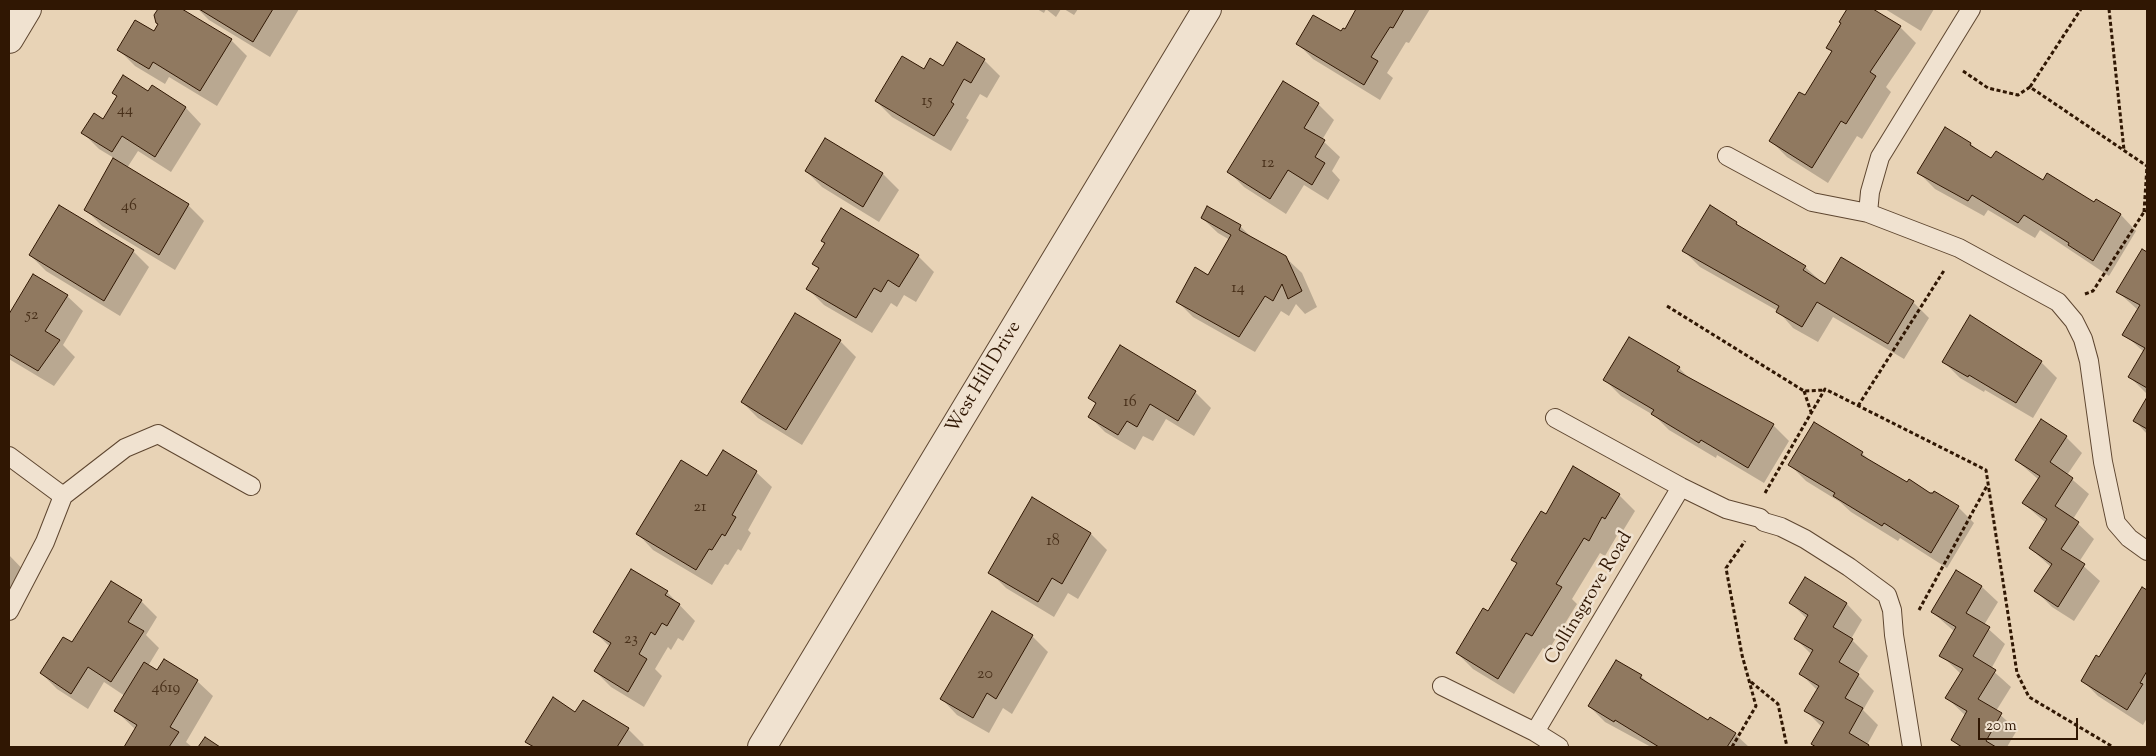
<!DOCTYPE html>
<style>
body{margin:0}
#map{position:relative;width:2156px;height:756px;overflow:hidden;background:#e8d3b6;font-family:"Sorts Mill Goudy",serif}
canvas{display:block}
.frame{position:absolute;inset:0;border:10px solid #301703;pointer-events:none}
.scale{position:absolute;left:1978px;top:718px;width:100px;height:22px;box-sizing:border-box;border:2px solid #301703;border-top:0;padding-left:6px;font-size:15px;line-height:18px;white-space:nowrap;color:#301703;-webkit-text-stroke:4px #f0e2d0;paint-order:stroke}
</style>
<div id="map">
<canvas width="2156" height="756"></canvas>
<div class="frame"></div>
<div class="scale">20 m</div>
</div>
<script>
const ctx = document.querySelector('canvas').getContext('2d');
ctx.lineJoin = 'round';
function paint(path, color) {
  ctx.fillStyle = color;
  ctx.fill(path, 'evenodd');
}
function toPath(rows) {
  const path = new Path2D();
  for (const r of rows) {
    path.moveTo(r[0], r[1]);
    for (let i = 2; i < r.length; i += 2) path.lineTo(r[i], r[i + 1]);
  }
  return path;
}
function trace(path, color, width, dash) {
  ctx.strokeStyle = color;
  ctx.lineWidth = width;
  ctx.lineCap = dash ? 'butt' : 'round';
  ctx.setLineDash(dash || []);
  ctx.stroke(path);
}
function write(font, color, halo, rows, align = 'center') {
  ctx.font = font + ' "Sorts Mill Goudy",serif';
  ctx.lineWidth = 5;
  ctx.setLineDash([]);
  ctx.textBaseline = 'middle';
  ctx.strokeStyle = halo;
  ctx.fillStyle = color;
  for (const [text, x, y, turn = 0] of rows) {
    ctx.save();
    ctx.translate(x, y);
    ctx.rotate((+turn || 0) * Math.PI / 180);
    ctx.textAlign = isNaN(turn) ? turn : align;
    if (halo) ctx.strokeText(text, 0, 0);
    ctx.fillText(text, 0, 0);
    ctx.restore();
  }
}
const shadow = toPath([
 [160,9,180,9,231,40,247,56,217,106,169,77,165,84,135,66,119,50,155,33,159,25,155,16],
 [198,9,299,9,270,57,209,20],
 [1037,9,1061,9,1056,17,1046,9,1044,13],
 [1064,9,1078,9,1074,15],
 [1357,9,1430,9,1409,43,1406,42,1387,73,1393,78,1380,100,1313,59,1297,43,1345,31],
 [1848,9,1870,9,1900,27,1916,43,1886,87,1891,92,1862,139,1857,136,1828,183,1787,157,1771,141,1805,97,1833,53,1828,48,1843,24,1840,22],
 [1885,9,1934,9,1921,31],
 [984,60,1000,76,987,98,980,94,966,118,969,120,951,151,892,117,876,101,924,70],
 [149,93,186,108,201,124,171,172,138,151,127,168,188,205,204,221,175,270,102,226,86,210,114,158,99,149,83,133],
 [1318,104,1334,120,1322,140,1340,157,1332,171,1340,180,1328,200,1304,185,1286,214,1244,187,1228,171],
 [1946,129,1971,144,1979,152,1992,160,2094,203,2096,200,2121,215,2136,231,2109,276,2040,230,2035,238,1988,210,1984,216,1935,189,1919,173],
 [825,140,883,174,899,190,879,222,822,187,806,171],
 [1202,218,1240,226,1253,239,1285,257,1302,273,1317,307,1305,314,1296,304,1289,316,1281,311,1255,352,1193,317,1177,301,1209,277,1230,240,1218,233],
 [1736,223,1745,231,1805,267,1825,285,1913,302,1929,318,1904,359,1833,317,1818,342,1793,328,1778,311,1700,267,1684,251],
 [823,241,918,256,934,272,916,302,904,295,897,307,891,303,872,333,824,305,808,289,820,269,814,264,826,244],
 [133,251,149,267,120,316,46,271,30,255],
 [2142,251,2147,253,2147,394,2130,377,2144,352,2124,334,2138,310,2118,292],
 [33,275,67,296,83,311,63,345,75,357,54,386,9,359,9,316],
 [2000,337,2041,362,2057,378,2033,418,1985,390,1984,392,1960,378,1944,362],
 [840,341,856,357,802,445,758,418,742,402],
 [1679,368,1691,380,1773,425,1789,441,1764,483,1717,455,1716,458,1669,430,1655,416,1621,396,1605,380],
 [1195,392,1211,408,1194,436,1166,419,1153,441,1143,436,1135,450,1105,432,1089,416,1097,405,1090,398],
 [2147,399,2147,434,2135,421],
 [2066,437,2082,453,2067,475,2089,494,2073,519,2094,539,2079,562,2100,581,2074,621,2052,607,2036,591,2051,567,2030,548,2046,523,2023,503,2039,480,2016,460],
 [1862,453,1872,463,1907,484,1958,507,1974,523,1947,568,1900,538,1898,541,1851,512,1840,502,1806,481,1790,465],
 [756,472,772,487,748,530,751,533,741,551,738,549,728,565,725,564,712,585,653,550,638,534,707,478],
 [1619,495,1635,511,1621,534,1619,532,1605,556,1600,553,1572,599,1577,604,1548,651,1543,648,1514,694,1473,669,1457,653,1488,613,1518,564,1513,559,1547,516],
 [1033,499,1091,534,1107,550,1078,599,1068,593,1054,617,1006,588,990,572],
 [9,555,32,579,9,617],
 [1805,579,1847,604,1862,620,1851,639,1868,656,1857,674,1874,691,1863,710,1878,725,1867,745,1870,747,1816,747,1813,744,1822,727,1806,711,1818,691,1801,674,1812,655,1796,639,1807,619,1791,603],
 [111,583,141,601,157,617,146,635,159,648,148,666,157,671,197,681,213,696,186,742,192,747,126,747,136,730,116,711,125,696,104,682,88,709,57,689,41,673,73,644],
 [1982,587,1998,602,1984,625,2005,644,1991,669,2011,687,1996,711,2017,730,2007,747,1960,747,1952,740,1966,716,1947,698,1961,674,1941,655,1955,632,1932,612],
 [2143,588,2147,591,2147,718,2143,725,2098,696,2082,680,2099,659],
 [667,592,695,621,683,641,678,638,671,650,668,647,655,669,662,676,644,707,611,687,595,671,610,647,595,632],
 [1032,636,1048,652,1012,714,1003,708,989,733,957,715,942,699],
 [1641,676,1650,685,1709,722,1735,734,1749,747,1651,747,1605,722,1589,706],
 [576,714,628,729,644,745,642,747,532,747,527,742]
]);
const building = toPath([
 [158,9,182,9,232,39,200,91,153,62,149,69,117,50,135,20,154,31,158,24,156,23,154,15,158,9],
 [199,9,273,9,253,42,199,9],
 [1356,9,1404,9,1393,28,1390,27,1371,57,1378,61,1364,85,1296,44,1313,15,1341,31,1343,28,1345,29,1356,9],
 [1847,9,1873,9,1901,26,1870,72,1876,76,1846,124,1841,121,1812,168,1769,141,1799,92,1805,95,1832,51,1826,48,1841,23,1839,22,1847,9],
 [957,42,985,59,971,83,964,79,951,102,954,104,934,136,875,101,902,56,924,69,930,58,943,66,957,42],
 [123,75,148,91,152,85,186,107,155,157,122,136,112,152,81,133,94,113,103,119,117,96,112,93,123,75],
 [1283,81,1319,103,1304,128,1325,140,1315,157,1325,163,1312,185,1288,170,1270,199,1227,172,1283,81],
 [1945,127,1971,143,1970,145,1991,158,1996,151,2043,180,2047,173,2094,202,2096,199,2121,214,2093,261,2068,245,2069,243,2024,215,2018,223,1972,195,1968,201,1917,173,1945,127],
 [825,138,883,173,863,207,805,171,825,138],
 [113,158,189,204,159,255,84,210,113,158],
 [59,205,134,250,104,301,29,255,59,205],
 [1710,205,1737,222,1736,224,1806,266,1803,270,1825,284,1841,257,1914,301,1888,344,1817,302,1802,327,1776,312,1779,306,1682,251,1710,205],
 [1207,206,1241,225,1239,230,1286,256,1302,291,1288,299,1282,284,1273,301,1265,296,1239,337,1176,302,1195,267,1208,275,1231,235,1201,218,1207,206],
 [841,208,919,255,899,287,888,280,881,292,874,288,856,318,806,289,819,268,812,264,825,243,821,241,841,208],
 [2142,249,2147,252,2147,388,2128,377,2145,348,2122,335,2140,305,2116,292,2142,249],
 [33,274,68,295,45,331,60,340,38,371,9,354,9,314,33,274],
 [795,313,841,340,786,430,741,402,795,313],
 [1970,315,2042,361,2016,403,1969,375,1968,377,1942,362,1970,315],
 [1629,337,1680,367,1677,371,1774,424,1748,468,1701,440,1699,443,1651,414,1654,410,1603,380,1629,337],
 [1120,345,1196,391,1178,421,1150,404,1137,427,1127,421,1118,435,1088,417,1096,403,1088,398,1120,345],
 [2147,397,2147,429,2133,421,2147,397],
 [2041,419,2067,436,2050,462,2073,478,2055,506,2079,522,2061,549,2085,564,2058,607,2034,591,2052,564,2029,548,2047,519,2022,503,2040,476,2015,460,2041,419],
 [1814,422,1863,452,1861,455,1907,482,1909,479,1930,493,1933,493,1934,491,1959,506,1931,553,1884,523,1882,526,1833,496,1835,493,1788,465,1814,422],
 [723,450,757,471,732,515,736,517,725,536,722,534,712,550,709,549,696,570,636,534,681,460,707,476,723,450],
 [1573,466,1620,494,1605,519,1602,517,1589,541,1584,538,1556,584,1562,587,1532,636,1526,633,1498,679,1456,653,1483,608,1488,611,1517,563,1511,560,1541,511,1546,514,1573,466],
 [1032,497,1091,533,1062,584,1052,578,1038,602,988,573,1032,497],
 [631,569,668,591,665,595,680,604,667,626,662,623,655,635,651,632,639,654,647,659,628,692,594,671,611,643,593,632,631,569],
 [1956,570,1982,586,1966,613,1990,627,1973,656,1996,670,1978,699,2002,713,1986,741,1996,747,1962,747,1951,740,1967,711,1945,698,1963,669,1939,656,1956,627,1931,612,1956,570],
 [1805,577,1847,603,1833,627,1853,639,1839,662,1859,674,1845,698,1863,708,1849,733,1869,745,1868,747,1816,747,1811,744,1824,722,1804,711,1819,686,1799,674,1813,650,1794,639,1808,615,1789,603,1805,577],
 [111,581,142,600,128,622,144,631,111,682,88,667,71,694,40,673,63,637,72,642,111,581],
 [2142,587,2147,590,2147,671,2140,683,2143,684,2127,710,2081,681,2096,655,2099,657,2142,587],
 [992,611,1033,635,996,699,987,693,973,718,940,699,992,611],
 [164,659,198,680,170,727,179,732,169,747,124,747,137,725,114,711,144,662,157,670,164,659],
 [1616,660,1642,675,1640,678,1708,720,1710,717,1736,733,1727,747,1659,747,1615,720,1614,722,1588,706,1616,660],
 [553,697,575,712,583,700,629,728,617,747,534,747,525,742,553,697],
 [205,737,220,747,198,747,205,737]
]);
const path = toPath([
 [2109,9,2124,150],
 [1963,71,1988,88,2018,95,2030,87,2147,166],
 [2030,87,2081,9],
 [2144,212,2147,166],
 [2085,294,2093,291,2144,212,2147,211],
 [1667,306,1804,391,1825,390],
 [1804,391,1811,412],
 [1858,406,1945,269],
 [1765,493,1825,389,1986,470,2017,673,2029,697,2113,747],
 [1919,610,1988,484],
 [1751,682,1778,704,1787,747],
 [1732,747,1756,706,1742,655,1726,568,1745,541]
]);
const lane = toPath([
 [1727,156,1812,202,1868,213,1959,248,2058,302,2074,321,2083,339,2089,361,2103,462,2116,523,2129,538,2147,551],
 [1868,213,1870,192,1880,157,1971,9],
 [1555,418,1681,487,1726,509,1760,518,1764,522,1781,527,1805,539,1849,567,1887,595,1892,610,1894,635,1912,747],
 [9,456,63,496,45,542,9,611],
 [63,496,125,448,158,434,251,486],
 [1442,686,1535,732,1559,747],
 [1535,732,1681,487]
]);
const street = toPath([
 [9,39,27,9],
 [762,747,1207,9]
]);
const numberNames = [
 ["15",927,102],
 ["44",125,111],
 ["12",1268,164],
 ["46",129,207],
 ["14",1238,289],
 ["52",32,316],
 ["16",1130,403],
 ["21",700,508],
 ["18",1053,542],
 ["23",631,640],
 ["20",985,675],
 ["4619",166,689]
];
const streetNames = [
 ["West Hill Drive",985,378,-59],
 ["Collinsgrove Road",1590,599,-59]
];
paint(shadow, '#0003');
paint(building, '#907960');
trace(building, '#301703', 1);
trace(lane, '#5e4630', 20);
trace(street, '#5e4630', 30);
trace(path, '#301703', 3, [4, 2.5]);
trace(lane, '#f0e2d0', 18);
trace(street, '#f0e2d0', 28);
write('16px', '#48301a', null, numberNames);
write('19px', '#301703', '#f0e2d0', streetNames);
</script>
